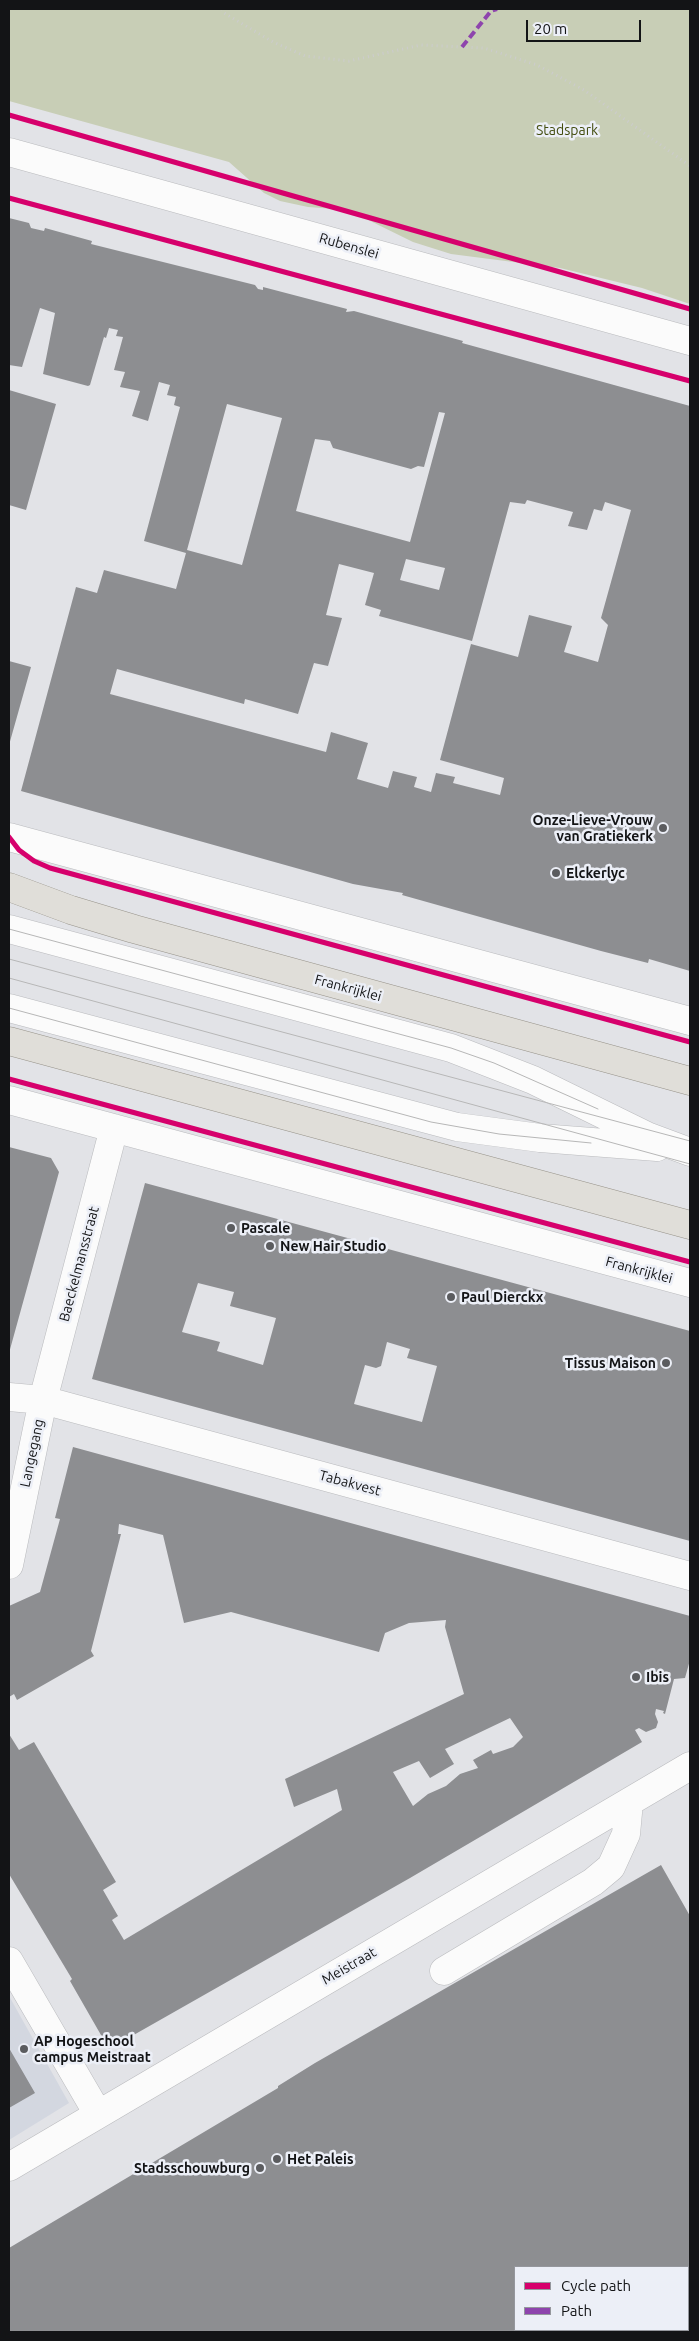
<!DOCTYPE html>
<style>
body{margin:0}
#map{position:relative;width:699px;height:2341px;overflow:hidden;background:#e2e3e7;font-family:Ubuntu,sans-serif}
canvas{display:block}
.frame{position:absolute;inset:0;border:10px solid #131416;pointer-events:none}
.legend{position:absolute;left:514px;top:2266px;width:175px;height:65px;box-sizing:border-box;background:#eceff7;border:1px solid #95979d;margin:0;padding:6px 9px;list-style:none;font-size:15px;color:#131416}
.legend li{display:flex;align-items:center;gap:10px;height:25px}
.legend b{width:25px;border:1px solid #95979d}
.scale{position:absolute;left:526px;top:20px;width:115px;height:22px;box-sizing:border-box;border:2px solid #131416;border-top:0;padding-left:6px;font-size:15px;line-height:18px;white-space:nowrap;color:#131416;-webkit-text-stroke:4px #eceff7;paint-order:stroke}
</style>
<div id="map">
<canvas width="699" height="2341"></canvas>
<div class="frame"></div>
<ul class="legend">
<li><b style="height:6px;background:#d6006c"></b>Cycle path</li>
<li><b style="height:6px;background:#8e44ad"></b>Path</li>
</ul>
<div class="scale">20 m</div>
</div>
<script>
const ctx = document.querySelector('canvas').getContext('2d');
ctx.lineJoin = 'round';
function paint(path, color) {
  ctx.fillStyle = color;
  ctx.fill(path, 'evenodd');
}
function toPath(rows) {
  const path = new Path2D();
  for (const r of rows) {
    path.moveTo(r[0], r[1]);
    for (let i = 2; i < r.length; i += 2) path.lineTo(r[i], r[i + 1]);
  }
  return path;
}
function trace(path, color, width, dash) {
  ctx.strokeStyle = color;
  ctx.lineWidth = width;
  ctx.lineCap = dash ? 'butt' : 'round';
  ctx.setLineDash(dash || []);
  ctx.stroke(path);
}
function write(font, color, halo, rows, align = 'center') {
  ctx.font = font + ' Ubuntu,sans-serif';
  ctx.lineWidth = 5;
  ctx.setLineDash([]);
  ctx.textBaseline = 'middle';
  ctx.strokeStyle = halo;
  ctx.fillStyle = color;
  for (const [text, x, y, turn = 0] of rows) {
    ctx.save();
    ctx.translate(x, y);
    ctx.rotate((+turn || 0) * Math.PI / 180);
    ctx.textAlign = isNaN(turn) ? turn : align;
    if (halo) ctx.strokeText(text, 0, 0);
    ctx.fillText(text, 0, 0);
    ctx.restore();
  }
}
const built = toPath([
 [9,1996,69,2103,9,2140]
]);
const green = toPath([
 [9,9,690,9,690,304,642,288,560,268,451,254,413,242,348,210,308,207,280,201,264,193,229,162,9,101]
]);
const building = toPath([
 [9,218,29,223,31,228,44,231,45,228,92,241,91,244,255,285,258,289,263,290,263,287,347,309,346,312,354,311,463,341,462,343,690,406,690,971,649,959,648,963,601,951,402,895,403,893,353,884,21,791,76,587,97,593,104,570,176,589,186,553,144,541,180,407,174,405,176,397,167,395,170,385,159,382,148,421,132,416,140,391,120,387,125,372,114,370,123,337,116,336,118,330,109,328,106,338,104,337,90,385,88,386,43,374,55,313,40,308,22,367,9,365],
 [227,404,282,418,242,565,187,550],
 [439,412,445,413,410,542,296,511,315,439,330,441,333,448,411,469,418,466,424,467],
 [527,500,573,512,568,526,587,530,594,509,602,511,605,502,631,510,601,618,608,625,598,662,564,652,572,626,529,615,518,657,471,644,440,760,504,778,500,795,453,783,455,777,436,773,431,792,414,787,417,777,393,771,388,788,357,779,368,743,331,732,326,752,110,694,117,669,244,704,245,699,298,714,314,663,328,666,342,618,326,615,339,564,374,573,365,605,381,610,379,616,472,641,510,502,525,504],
 [406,559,445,568,439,590,400,580],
 [9,390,56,404,26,510,9,505],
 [9,661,31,667,9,745],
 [9,1147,51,1158,59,1172,9,1353],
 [145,1183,690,1331,690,1541,92,1379],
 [198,1283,234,1292,230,1306,276,1318,263,1365,217,1351,220,1342,182,1332],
 [387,1342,410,1349,407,1358,437,1366,422,1422,354,1404,365,1365,376,1368,381,1366],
 [73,1447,690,1616,690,1660,685,1678,674,1679,665,1714,663,1713,664,1711,656,1709,655,1714,658,1722,656,1728,646,1732,639,1728,635,1730,642,1742,410,1878,109,2049,70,1981,72,1979,9,1874,9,1734,19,1750,34,1742,116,1882,103,1890,118,1916,112,1920,124,1940,342,1810,337,1789,294,1807,285,1779,464,1694,445,1627,446,1620,409,1623,385,1633,379,1652,231,1612,184,1623,163,1535,119,1524,118,1534,121,1534,91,1651,94,1656,17,1700,14,1694,9,1697,9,1606,40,1592,60,1519,55,1518],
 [510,1718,523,1737,513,1747,493,1754,491,1750,473,1760,478,1768,460,1774,446,1786,428,1794,413,1806,393,1772,419,1761,430,1778,454,1764,445,1749],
 [661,1865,690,1916,690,2321,688,2323,688,2267,515,2267,515,2330,676,2330,672,2332,9,2332,9,2248,278,2088,278,2086,315,2063],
 [9,2048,35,2093,9,2108]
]);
const path = toPath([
 [222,9,224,13,273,42,305,56,349,61,421,45,484,48,537,65,584,90,690,166]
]);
const minor = toPath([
 [9,152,690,341],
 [9,837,690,1021],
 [9,929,451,1048,533,1080,647,1136,690,1152],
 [9,1008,457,1127,540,1138,657,1147],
 [9,1100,690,1283],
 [9,1397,43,1400,690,1576],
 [9,1565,43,1400,114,1128],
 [9,1961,98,2114],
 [444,1971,593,1882,611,1867,626,1834,629,1802],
 [9,2167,690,1766]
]);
const major = toPath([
 [9,887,71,910,134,929,690,1081],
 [9,1041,690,1225]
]);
const tram = toPath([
 [9,929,451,1048,494,1063,598,1109],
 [9,959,690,1141],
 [9,978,690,1164],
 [9,1008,431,1122,499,1134,591,1143]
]);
const quiet = toPath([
 [462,47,491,11,497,9]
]);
const cycleway = toPath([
 [9,115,690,309],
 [9,198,690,381],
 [9,837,19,850,34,861,50,868,690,1042],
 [9,1079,690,1262]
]);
const markers = [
 [663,828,5,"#5b5c5f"],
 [556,873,5,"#5b5c5f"],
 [231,1228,5,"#5b5c5f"],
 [270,1246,5,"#5b5c5f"],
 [451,1297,5,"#5b5c5f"],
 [666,1363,5,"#5b5c5f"],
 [636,1677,5,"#5b5c5f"],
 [24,2049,5,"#5b5c5f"],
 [277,2159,5,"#5b5c5f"],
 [260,2168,5,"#5b5c5f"]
];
const parkNames = [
 ["Stadspark",567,130]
];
const streetNames = [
 ["Rubenslei",349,246,16],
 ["Frankrijklei",348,988,15],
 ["Baeckelmansstraat",79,1264,-75],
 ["Frankrijklei",639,1270,15],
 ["Langegang",32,1453,-78],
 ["Tabakvest",350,1483,15],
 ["Meistraat",349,1966,-30]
];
const poiNames = [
 ["Onze-Lieve-Vrouw",653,820,"right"],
 ["van Gratiekerk",653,836,"right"],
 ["Elckerlyc",566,873],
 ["Pascale",241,1228],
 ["New Hair Studio",280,1246],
 ["Paul Dierckx",461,1297],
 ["Tissus Maison",656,1363,"right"],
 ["Ibis",646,1677],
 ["AP Hogeschool",34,2041],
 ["campus Meistraat",34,2057],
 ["Het Paleis",287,2159],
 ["Stadsschouwburg",250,2168,"right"]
];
paint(built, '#d3d7e0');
paint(green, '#c8ceb6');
paint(building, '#8d8e91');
trace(minor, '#babbbe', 29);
trace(major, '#97938a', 29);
trace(path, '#cccccd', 3, [1, 4]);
trace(minor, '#fbfbfb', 28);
trace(major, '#e0ded9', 28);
trace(tram, '#b7b7b7', 1);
trace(quiet, '#8e44ad', 4, [8, 4]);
trace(cycleway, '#d6006c', 5);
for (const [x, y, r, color] of markers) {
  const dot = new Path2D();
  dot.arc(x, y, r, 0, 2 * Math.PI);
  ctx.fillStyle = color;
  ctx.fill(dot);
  trace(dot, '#eceff7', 2);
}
write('14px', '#434d0f', '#eceff7', parkNames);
write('14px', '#131416', '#eceff7', streetNames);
write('bold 14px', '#131416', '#eceff7', poiNames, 'left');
</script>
